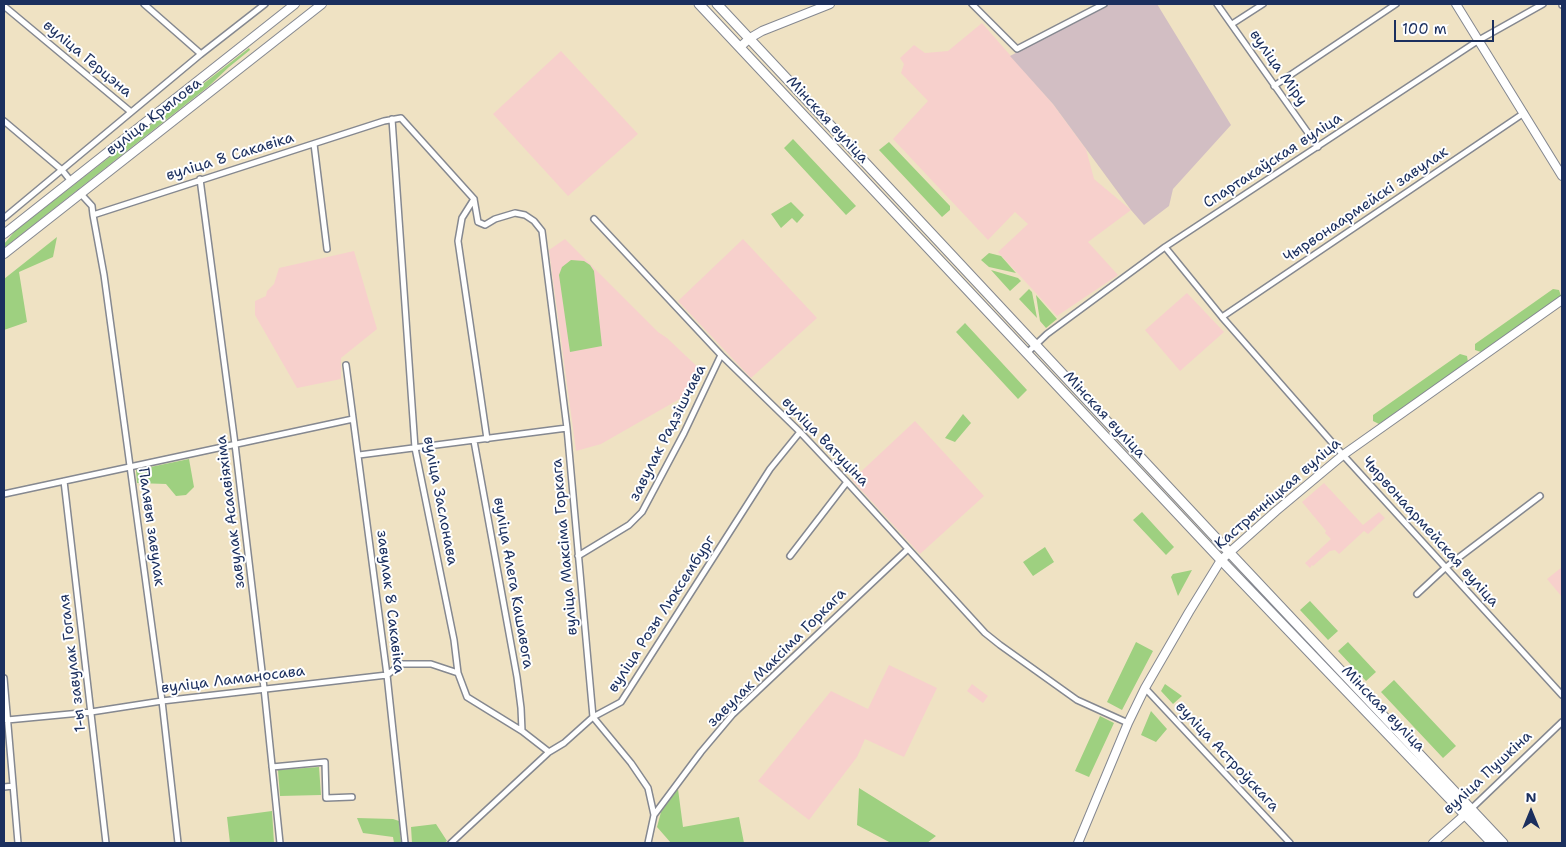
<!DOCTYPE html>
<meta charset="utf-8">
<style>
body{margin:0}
#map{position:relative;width:1566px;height:847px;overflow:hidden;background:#efe2c3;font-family:"Shantell Sans",sans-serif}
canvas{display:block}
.frame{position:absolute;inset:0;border:5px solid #1b2f5e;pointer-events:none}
.north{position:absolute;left:1506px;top:787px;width:50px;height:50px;-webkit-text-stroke:4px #fff;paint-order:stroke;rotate:0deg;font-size:14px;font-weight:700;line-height:20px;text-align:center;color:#1b2f5e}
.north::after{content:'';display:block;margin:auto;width:18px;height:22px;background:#1b2f5e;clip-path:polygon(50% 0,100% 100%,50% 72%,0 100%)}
.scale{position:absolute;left:1394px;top:20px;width:100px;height:22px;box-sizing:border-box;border:2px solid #1b2f5e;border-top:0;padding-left:6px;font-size:15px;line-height:18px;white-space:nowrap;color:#1b2f5e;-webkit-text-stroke:4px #fff;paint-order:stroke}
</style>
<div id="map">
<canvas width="1566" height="847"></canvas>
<div class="frame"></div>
<div class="north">N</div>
<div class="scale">100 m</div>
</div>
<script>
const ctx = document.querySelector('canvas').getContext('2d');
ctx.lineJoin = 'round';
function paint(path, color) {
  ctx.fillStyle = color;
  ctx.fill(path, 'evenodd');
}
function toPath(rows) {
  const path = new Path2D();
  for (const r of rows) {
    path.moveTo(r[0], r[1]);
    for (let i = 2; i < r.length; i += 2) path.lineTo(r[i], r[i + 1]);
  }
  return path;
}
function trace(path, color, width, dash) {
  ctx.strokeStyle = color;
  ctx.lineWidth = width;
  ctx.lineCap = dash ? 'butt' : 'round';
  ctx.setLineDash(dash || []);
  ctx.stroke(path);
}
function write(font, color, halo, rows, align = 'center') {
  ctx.font = font + ' "Shantell Sans",sans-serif';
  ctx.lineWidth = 4;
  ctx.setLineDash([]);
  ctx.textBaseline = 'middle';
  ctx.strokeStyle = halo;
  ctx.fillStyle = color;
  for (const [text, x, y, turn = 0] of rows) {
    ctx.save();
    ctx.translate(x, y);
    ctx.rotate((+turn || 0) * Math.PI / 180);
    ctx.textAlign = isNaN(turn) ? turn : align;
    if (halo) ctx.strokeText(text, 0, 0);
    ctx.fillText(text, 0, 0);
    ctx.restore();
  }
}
const built = toPath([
 [982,23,1053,104,1086,149,1094,179,1131,210,1088,242,1118,275,1057,316,998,252,1028,224,1015,212,988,240,893,139,928,101,901,73,904,64,900,58,914,45,925,53,948,51],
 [561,51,638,134,568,196,493,114],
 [565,239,658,332,667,338,705,374,683,397,601,444,576,451,549,250],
 [743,239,817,318,751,378,678,301],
 [354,251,377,329,341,358,341,379,297,388,255,315,255,301,266,296,267,291,274,284,279,268],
 [1187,293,1224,332,1180,371,1145,330],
 [915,421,984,496,920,554,852,480],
 [1324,483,1363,525,1379,512,1385,518,1368,534,1364,531,1339,554,1335,550,1330,551,1313,566,1312,565,1310,568,1305,563,1331,539,1325,533,1326,531,1302,502],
 [1562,567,1562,597,1547,579],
 [889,665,937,688,904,757,865,739,857,757,809,820,758,781,831,691,868,709],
 [972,684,988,696,983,703,967,691]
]);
const industrial = toPath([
 [1110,4,1157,4,1231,125,1173,189,1169,206,1144,225,1131,210,1053,104,1010,56]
]);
const green = toPath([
 [249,48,250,50,229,67,209,86,4,248,4,244,15,231],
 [793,139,856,206,846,215,784,148],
 [889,142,950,206,950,210,942,217,879,150],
 [791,202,804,215,797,223,792,218,781,228,771,214],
 [57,237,53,257,19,272,27,322,4,330,4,279],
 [989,253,1001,256,1016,273,989,267,981,260],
 [571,260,584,261,590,265,594,271,602,346,570,352,559,275,562,267],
 [991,270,1018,278,1021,281,1010,291],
 [1029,289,1032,292,1037,318,1019,299],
 [1553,289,1559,290,1561,296,1481,352,1475,350,1475,344],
 [1036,295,1057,319,1046,328,1040,321],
 [965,323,1027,390,1018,399,956,332],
 [1460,354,1467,356,1468,362,1379,424,1373,421,1373,415],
 [963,414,971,423,955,442,945,438],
 [189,459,194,487,186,495,176,496,166,484,137,483,136,470],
 [1142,512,1174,547,1166,555,1133,520],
 [1045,547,1054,562,1033,576,1023,562],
 [1192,570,1178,596,1171,577,1173,574],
 [1310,601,1338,631,1328,640,1300,610],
 [1136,642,1153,651,1122,710,1107,702],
 [1348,642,1376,672,1366,681,1338,651],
 [1394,680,1456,746,1443,758,1381,692],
 [1165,684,1182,696,1173,704,1161,691],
 [1151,711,1167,729,1156,742,1141,735],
 [1100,716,1114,723,1089,777,1075,771],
 [319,767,321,795,280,796,278,770],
 [859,788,936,836,927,843,891,843,857,825],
 [678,789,683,827,739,817,744,843,671,843,657,827,661,812],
 [272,811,274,843,230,843,227,817],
 [357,818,393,819,399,821,401,843,394,843,393,837,363,833],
 [436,824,447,841,444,843,412,843,411,827]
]);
const street = toPath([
 [144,4,201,54],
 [972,4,1017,49,1104,4],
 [1217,4,1318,147],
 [1562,4,1562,5],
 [4,6,131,112],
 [1232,24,1263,4],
 [1274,86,1396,4],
 [392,119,415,448,454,640,458,673,467,697,522,731,549,752],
 [4,121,62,170,70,180],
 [314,144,327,249],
 [200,179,235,444,264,688,280,843],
 [80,193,92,206,93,215,384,121,401,118,474,199,478,222,485,225,495,219,515,213,525,215,534,221,542,231,567,428,593,717,631,763,648,788,654,815,648,843],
 [474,199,462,218,458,241,487,439],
 [93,215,104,275,162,701,178,843],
 [4,218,201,54,265,4],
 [594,219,721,355,800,432,847,482,985,633,1000,645,1077,700,1128,723],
 [1165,247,1222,317,1343,455,1562,695],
 [1222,317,1524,113],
 [1027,353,1047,334,1165,247,1479,40,1543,4],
 [346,365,387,675,405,843],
 [474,441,517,677,521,708,522,731],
 [359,455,567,428],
 [64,481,106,843],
 [4,494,353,419],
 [578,556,629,525,642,512,684,433,721,355],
 [790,556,847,482],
 [1417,594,1445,568,1540,496],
 [4,678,18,843],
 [1145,688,1290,843],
 [7,720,91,712,162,701,387,675,401,664,431,664,458,673],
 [272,767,325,762,326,798,352,797],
 [4,787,13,786],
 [1471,809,1562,722],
 [654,815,701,752,733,714,908,549],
 [451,843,549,752,564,743,593,717,621,702,770,469,800,432]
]);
const secondary = toPath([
 [1456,4,1562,176],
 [740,47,750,38,762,31,830,4],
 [4,234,295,4],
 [4,254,322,4],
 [1078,843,1128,723,1145,688,1189,612,1221,560,1276,511,1343,455,1562,300],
 [1433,843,1468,812]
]);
const primary = toPath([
 [699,4,1221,560,1492,843],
 [717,4,1229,552,1503,843]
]);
const streetNames = [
 ["вуліца Герцэна",87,59,40],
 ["вуліца Міру",1278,68,55],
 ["вуліца Крылова",154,117,-38],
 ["Мінская вуліца",827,120,47],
 ["вуліца 8 Сакавіка",230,157,-17],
 ["Спартакаўская вуліца",1273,161,-33],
 ["Чырвонаармейскі завулак",1366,205,-34],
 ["Мінская вуліца",1104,415,47],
 ["завулак Радзішчава",668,433,-63],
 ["вуліца Ватуціна",825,442,46],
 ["Кастрычніцкая вуліца",1278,494,-41],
 ["вуліца Заслонава",440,501,79],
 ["завулак Асаавіяхіма",231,512,-97],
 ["Палявы завулак",151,527,82],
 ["Чырвонаармейская вуліца",1430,532,48],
 ["вуліца Максіма Горкага",565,547,-95],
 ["вуліца Алега Кашавога",513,583,80],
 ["завулак 8 Сакавіка",390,602,83],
 ["вуліца Розы Люксембург",662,614,-57],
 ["завулак Максіма Горкага",777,658,-45],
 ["1-ы завулак Гогаля",73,663,-97],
 ["вуліца Ламаносава",233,680,-7],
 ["Мінская вуліца",1383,709,46],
 ["вуліца Астроўскага",1227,757,47],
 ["вуліца Пушкіна",1488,773,-43]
];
paint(built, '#f7d0cc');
paint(industrial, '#d2bec3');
paint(green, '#9ed080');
trace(street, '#858890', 8);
trace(secondary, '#858890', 10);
trace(primary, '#858890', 11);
trace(street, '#fff', 5);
trace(secondary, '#fff', 8);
trace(primary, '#fff', 9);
write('15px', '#1b2f5e', '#fff', streetNames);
</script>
